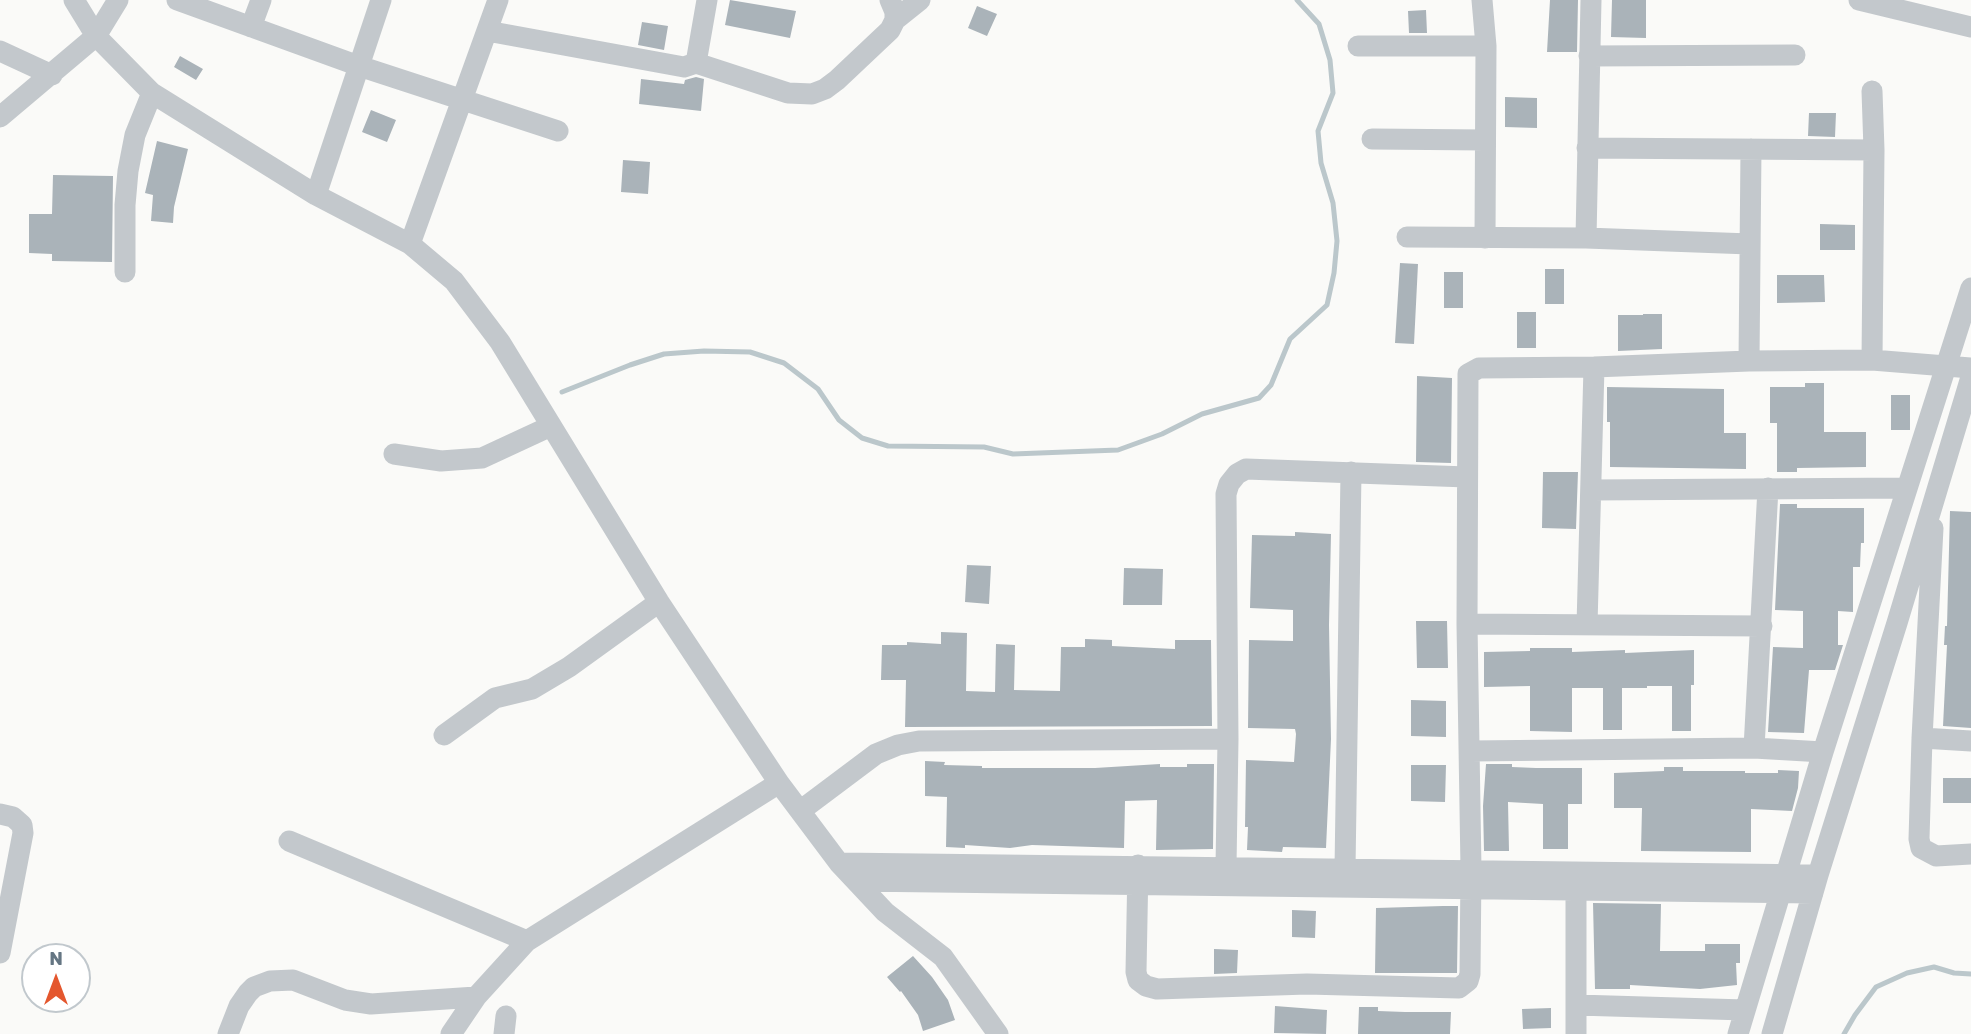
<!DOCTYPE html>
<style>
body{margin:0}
#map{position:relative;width:1971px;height:1034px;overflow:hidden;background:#fafaf8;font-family:Rubik,sans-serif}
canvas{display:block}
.north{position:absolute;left:21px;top:943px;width:70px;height:70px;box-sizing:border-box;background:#fff;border:2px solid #c1c8cd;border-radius:50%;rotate:0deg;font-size:19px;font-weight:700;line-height:28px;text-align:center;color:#657683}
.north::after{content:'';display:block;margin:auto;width:24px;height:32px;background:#e4572e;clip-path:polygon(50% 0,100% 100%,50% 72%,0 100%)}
</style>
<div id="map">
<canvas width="1971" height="1034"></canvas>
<div class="north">N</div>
</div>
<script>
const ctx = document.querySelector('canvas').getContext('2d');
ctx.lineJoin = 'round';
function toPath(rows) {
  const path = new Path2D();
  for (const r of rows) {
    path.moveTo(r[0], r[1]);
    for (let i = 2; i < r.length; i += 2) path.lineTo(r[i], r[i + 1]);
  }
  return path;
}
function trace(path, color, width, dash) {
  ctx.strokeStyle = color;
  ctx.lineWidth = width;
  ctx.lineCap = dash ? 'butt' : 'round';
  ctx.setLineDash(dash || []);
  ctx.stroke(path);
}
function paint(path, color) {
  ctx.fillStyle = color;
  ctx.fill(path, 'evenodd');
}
const stream = toPath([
 [562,392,630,365,664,354,704,351,750,352,784,363,818,389,839,420,862,438,888,446,984,447,1013,454,1118,450,1162,434,1202,414,1259,398,1271,385,1290,339,1327,305,1334,273,1337,241,1333,203,1321,163,1318,131,1333,93,1330,60,1319,24,1297,0],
 [1844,1034,1855,1015,1876,987,1907,973,1934,967,1954,973,1971,974]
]);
const building = toPath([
 [730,0,796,11,790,38,725,25],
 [1550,0,1578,0,1577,52,1547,52],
 [1612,0,1646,0,1646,38,1611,37],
 [977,6,997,14,987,36,968,28],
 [1426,10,1427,33,1409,33,1408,11],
 [642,22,668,26,664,50,638,45],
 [180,56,203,69,196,80,174,67],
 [696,77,704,79,701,111,639,104,641,79,684,84,685,80],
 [1505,97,1537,98,1537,128,1505,127],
 [371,110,396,120,387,142,362,132],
 [1809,113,1836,113,1835,137,1808,136],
 [157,141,188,149,174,207,173,223,151,221,153,195,145,193],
 [623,160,650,162,648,194,621,192],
 [53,175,113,176,112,262,52,261,52,254,29,253,29,214,52,214],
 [1820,224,1855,225,1855,250,1820,250],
 [1400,263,1418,264,1414,344,1395,343],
 [1545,269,1564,269,1564,304,1545,304],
 [1444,272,1463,272,1463,308,1444,308],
 [1777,275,1824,275,1825,302,1777,303],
 [1517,312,1536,312,1536,348,1517,348],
 [1643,314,1662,314,1662,349,1618,351,1618,315,1643,315],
 [1417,376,1452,378,1451,463,1416,462],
 [1805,383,1824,383,1824,432,1866,432,1866,467,1797,468,1797,472,1777,472,1777,423,1770,423,1770,387,1805,387],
 [1607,387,1724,389,1724,433,1746,433,1746,469,1610,467,1610,422,1607,422],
 [1891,395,1910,395,1910,430,1891,430],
 [1543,472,1578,472,1576,529,1542,528],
 [1780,504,1797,504,1797,508,1864,508,1864,543,1861,543,1860,567,1853,567,1853,612,1838,611,1838,645,1843,645,1835,670,1809,670,1804,733,1768,732,1773,647,1803,648,1803,611,1775,610],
 [1950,511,1971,512,1971,728,1943,726,1947,645,1944,645,1945,626,1947,626],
 [1295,532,1331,534,1329,625,1331,739,1326,848,1283,847,1282,852,1247,850,1248,827,1245,827,1246,760,1294,762,1296,734,1295,729,1248,728,1249,640,1293,641,1293,610,1250,608,1252,535,1295,536],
 [967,565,991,566,989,604,965,602],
 [1124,568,1163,569,1162,605,1123,605],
 [1416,621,1447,621,1448,668,1417,668],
 [941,632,967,633,966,691,995,692,996,644,1015,645,1014,690,1060,691,1061,647,1085,647,1085,639,1112,640,1112,646,1175,649,1175,640,1211,640,1212,726,905,727,906,680,881,680,882,645,907,645,907,642,941,644],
 [1530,648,1572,648,1572,652,1625,650,1625,653,1694,650,1694,685,1691,685,1691,731,1672,731,1672,686,1647,686,1647,688,1622,688,1622,730,1603,730,1603,688,1572,688,1572,732,1530,731,1530,686,1484,687,1484,652,1530,651],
 [1411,700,1446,701,1446,737,1411,736],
 [925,761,945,762,944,765,982,766,982,768,1095,768,1160,764,1160,767,1187,767,1187,764,1214,764,1213,849,1156,850,1157,800,1125,801,1124,848,1032,845,1010,848,965,845,965,848,946,847,947,797,925,796],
 [1486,764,1512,764,1512,767,1536,768,1582,768,1582,804,1568,804,1568,849,1543,849,1543,804,1508,802,1509,851,1484,851,1483,806],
 [1411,765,1446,765,1445,802,1411,801],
 [1664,767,1683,767,1683,771,1745,771,1745,773,1778,773,1778,770,1799,771,1798,788,1792,811,1751,809,1751,852,1641,851,1642,808,1614,808,1614,773,1664,771],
 [1943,778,1971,778,1971,803,1943,803],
 [1593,903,1661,904,1660,951,1705,951,1705,944,1740,944,1740,963,1736,963,1737,985,1700,989,1630,985,1630,989,1595,989],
 [1443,906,1458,906,1457,973,1375,973,1376,908],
 [1292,910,1316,911,1315,938,1292,937],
 [1214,949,1238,950,1237,973,1214,974],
 [913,956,932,977,948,1000,955,1020,923,1031,918,1015,901,991,900,992,887,977],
 [1275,1006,1327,1010,1326,1034,1274,1033],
 [1359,1007,1378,1007,1378,1011,1405,1012,1451,1012,1450,1034,1358,1034],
 [1551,1008,1551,1028,1523,1029,1522,1009]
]);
const minor = toPath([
 [74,0,96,36,152,93,316,195,410,244,454,281,500,342,659,602,779,783,839,863,885,912,943,957,998,1034],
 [177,0,359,66,558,131],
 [1482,0,1486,46,1485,238],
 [1859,0,1971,27],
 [895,20,920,0],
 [251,27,261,0],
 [487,31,684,67,696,63,707,0],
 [1358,46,1486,46],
 [0,51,52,75],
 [1589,56,1795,55],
 [696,63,788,93,812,94,825,89,837,80,890,30,895,20,895,12,890,0],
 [1872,91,1874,150],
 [0,117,96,36,118,0],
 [1372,139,1485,140],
 [1587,148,1874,150,1872,360],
 [316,195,381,0],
 [1407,237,1586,238,1750,244],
 [1586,238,1591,0],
 [410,244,498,0],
 [125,272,125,205,128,171,135,135,152,93],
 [1749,361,1751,149],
 [394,454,441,461,482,458,551,426],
 [1591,490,1907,488],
 [1933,528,1922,738,1919,839,1921,848,1936,856,1971,854],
 [1467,624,1762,626],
 [1587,625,1594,367],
 [444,735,495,698,532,689,569,667,659,602],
 [1922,738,1971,741],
 [1754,748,1768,488],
 [1471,751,1754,748,1823,752],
 [800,811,876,754,898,745,919,741,1228,739],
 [0,814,13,817,22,825,23,833,0,953],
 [289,841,527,941],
 [839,863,1818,875],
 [1138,865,1136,972,1138,980,1146,986,1157,989,1307,984,1459,988,1468,981,1470,974,1471,869,1467,624,1468,374,1479,368,1594,367,1749,361,1872,360,1971,368],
 [1226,867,1228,739,1226,494,1229,484,1237,474,1246,469,1467,477],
 [1345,869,1351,472],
 [1576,876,1576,1034],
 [856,881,1813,893],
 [1577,1005,1745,1010],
 [228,1034,239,1006,248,993,254,987,270,981,293,980,345,1000,371,1004,476,997],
 [451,1034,476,997,527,941,779,783],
 [504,1034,506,1016],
 [1738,1034,1823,752,1971,288],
 [1772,1034,1818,875,1897,623,1971,377]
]);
trace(stream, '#bbc7cb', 5);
paint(building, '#aab3b9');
trace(minor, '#c3c8cc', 21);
</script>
